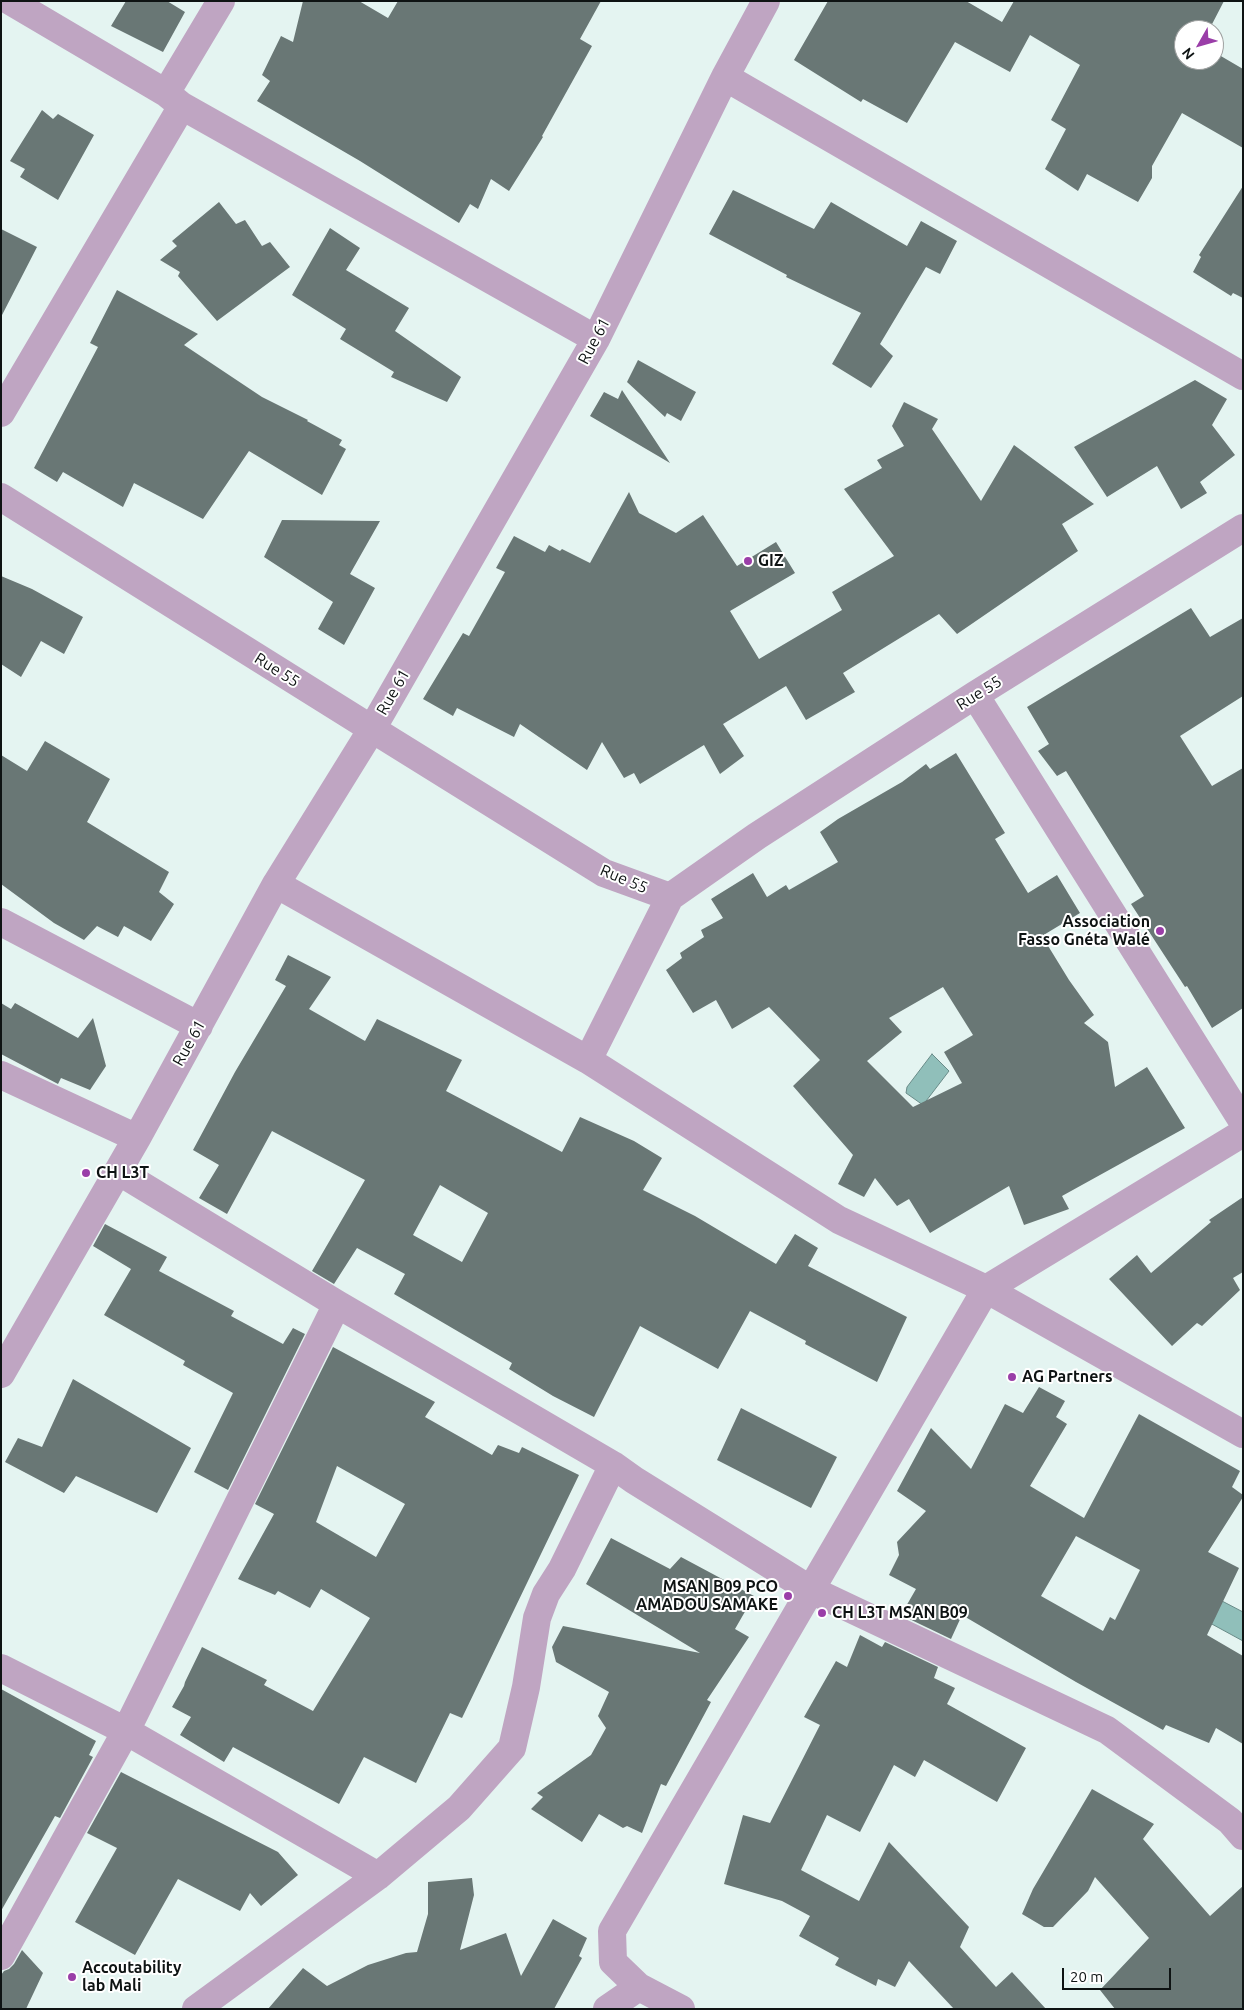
<!DOCTYPE html>
<meta charset="utf-8">
<style>
body{margin:0}
#map{position:relative;width:1244px;height:2010px;overflow:hidden;background:#e4f4f1;font-family:Ubuntu,sans-serif}
canvas{display:block}
.frame{position:absolute;inset:0;border:2px solid #0e1313;pointer-events:none}
.north{position:absolute;left:1174px;top:20px;width:50px;height:50px;box-sizing:border-box;background:#fff;border:1px solid #9fa1a1;border-radius:50%;rotate:232deg;font-size:14px;font-weight:700;line-height:20px;text-align:center;color:#0e1313}
.north::after{content:'';display:block;margin:auto;width:18px;height:22px;background:#9a3ea8;clip-path:polygon(50% 0,100% 100%,50% 72%,0 100%)}
.scale{position:absolute;left:1062px;top:1968px;width:109px;height:22px;box-sizing:border-box;border:2px solid #0e1313;border-top:0;padding-left:6px;font-size:15px;line-height:18px;white-space:nowrap;color:#0e1313;-webkit-text-stroke:4px #fff;paint-order:stroke}
</style>
<div id="map">
<canvas width="1244" height="2010"></canvas>
<div class="frame"></div>
<div class="north">N</div>
<div class="scale">20 m</div>
</div>
<script>
const ctx = document.querySelector('canvas').getContext('2d');
ctx.lineJoin = 'round';
function paint(path, color) {
  ctx.fillStyle = color;
  ctx.fill(path, 'evenodd');
}
function toPath(rows) {
  const path = new Path2D();
  for (const r of rows) {
    path.moveTo(r[0], r[1]);
    for (let i = 2; i < r.length; i += 2) path.lineTo(r[i], r[i + 1]);
  }
  return path;
}
function trace(path, color, width, dash) {
  ctx.strokeStyle = color;
  ctx.lineWidth = width;
  ctx.lineCap = dash ? 'butt' : 'round';
  ctx.setLineDash(dash || []);
  ctx.stroke(path);
}
function write(font, color, halo, rows, align = 'center') {
  ctx.font = font + ' Ubuntu,sans-serif';
  ctx.lineWidth = 4;
  ctx.setLineDash([]);
  ctx.textBaseline = 'middle';
  ctx.strokeStyle = halo;
  ctx.fillStyle = color;
  for (const [text, x, y, turn = 0] of rows) {
    ctx.save();
    ctx.translate(x, y);
    ctx.rotate((+turn || 0) * Math.PI / 180);
    ctx.textAlign = isNaN(turn) ? turn : align;
    if (halo) ctx.strokeText(text, 0, 0);
    ctx.fillText(text, 0, 0);
    ctx.restore();
  }
}
const water = toPath([
 [932,1054,949,1071,923,1105,906,1093,907,1087,932,1054],
 [1222,1601,1243,1612,1243,1641,1210,1623,1222,1601]
]);
const building = toPath([
 [126,1,167,1,185,12,163,52,111,26],
 [303,1,359,1,388,18,398,1,601,1,580,39,592,46,542,136,543,137,509,191,491,179,478,209,470,204,459,223,360,161,257,101,270,81,262,75,281,36,293,42],
 [828,1,966,1,1002,22,1014,1,1224,1,1209,30,1184,30,1184,60,1214,60,1214,52,1243,69,1243,148,1182,113,1152,166,1152,178,1138,202,1087,174,1078,191,1045,169,1066,129,1051,120,1080,65,1030,35,1010,72,955,42,907,123,863,99,861,102,794,60],
 [42,110,53,119,58,114,94,135,58,200,20,177,25,169,10,161],
 [1243,186,1243,298,1233,293,1231,296,1193,272,1201,257,1199,255],
 [733,190,814,229,831,202,907,246,921,221,957,241,940,274,926,267,880,344,893,356,871,388,832,364,861,313,786,277,787,275,709,234],
 [219,202,236,224,245,220,262,246,270,242,290,267,217,321,178,276,180,272,160,260,177,246,172,241],
 [330,228,360,248,346,270,409,308,395,331,461,377,447,402,391,377,394,372,340,339,346,329,292,295],
 [1,229,37,247,1,317],
 [117,290,198,334,184,345,262,397,308,420,307,421,342,440,339,445,346,449,322,495,249,451,203,519,134,483,123,507,63,472,57,482,34,468,98,347,90,343],
 [638,360,696,392,681,421,667,413,665,417,627,382],
 [1195,380,1227,399,1212,425,1235,455,1200,482,1207,493,1181,509,1157,466,1107,497,1074,447],
 [622,390,670,463,590,416,604,392,618,399],
 [904,402,938,419,932,429,981,501,1014,445,1094,504,1062,524,1078,551,957,634,939,614,843,673,855,692,806,720,786,686,723,724,744,756,720,774,704,745,640,784,634,773,624,778,602,742,587,770,520,724,514,737,457,708,453,716,423,699,463,633,469,636,505,572,496,568,514,536,545,552,549,545,560,551,562,549,590,563,629,492,639,513,676,533,703,515,737,566,776,542,795,573,730,611,759,659,842,610,832,592,894,556,844,489,882,468,877,460,904,446,892,426],
 [282,520,380,521,350,574,375,588,344,645,318,629,333,602,264,557],
 [1,576,32,589,83,617,64,654,41,641,21,677,1,664],
 [1191,608,1210,637,1243,618,1243,696,1180,736,1212,786,1243,768,1243,1008,1212,1028,1187,986,1185,987,1131,904,1144,896,1066,771,1057,776,1038,751,1049,744,1027,707],
 [45,741,110,779,87,822,169,872,159,892,174,904,151,941,124,926,118,937,97,926,84,940,54,923,1,884,1,755,27,771],
 [956,753,1005,833,995,839,1028,893,1057,875,1080,913,1042,936,1069,980,1094,1015,1084,1023,1108,1042,1115,1087,1147,1067,1185,1128,1062,1196,1069,1209,1024,1225,1009,1186,930,1233,909,1199,897,1206,875,1178,864,1197,838,1184,853,1155,793,1086,820,1060,769,1007,732,1029,716,1000,693,1013,666,970,682,958,680,953,704,937,701,930,723,918,711,899,753,873,767,897,786,885,789,890,838,862,820,832,838,819,902,782,926,764,930,769],
 [943,987,973,1035,944,1052,962,1083,913,1107,867,1061,902,1032,889,1018],
 [288,955,331,977,309,1009,365,1041,377,1019,462,1060,446,1091,562,1152,580,1117,634,1141,662,1158,643,1190,695,1216,776,1264,795,1234,818,1248,808,1266,907,1317,877,1382,805,1344,806,1341,750,1311,718,1369,640,1326,594,1417,553,1396,509,1369,512,1363,394,1294,405,1274,357,1248,334,1284,312,1271,365,1180,272,1131,227,1214,199,1198,219,1165,193,1150,235,1072,286,986,275,980],
 [440,1185,488,1213,462,1262,413,1235],
 [1,1003,11,1009,15,1003,78,1038,93,1018,106,1066,90,1090,61,1078,58,1084,1,1054],
 [1243,1197,1243,1272,1233,1278,1240,1290,1202,1326,1197,1323,1172,1346,1109,1279,1137,1255,1151,1273,1211,1222,1209,1220],
 [105,1224,167,1257,159,1271,234,1311,231,1316,283,1344,293,1328,305,1334,228,1490,194,1472,233,1393,183,1365,185,1361,104,1315,131,1269,93,1246],
 [333,1347,435,1402,425,1417,492,1455,498,1445,519,1453,522,1447,579,1475,462,1718,450,1713,416,1783,364,1757,339,1804,233,1747,224,1762,180,1735,191,1717,172,1707,184,1686,185,1682,202,1647,267,1680,264,1685,313,1711,370,1618,321,1589,310,1608,278,1591,275,1595,238,1579,274,1514,255,1504],
 [337,1466,405,1504,376,1557,316,1522],
 [73,1379,191,1448,157,1513,76,1476,64,1493,5,1462,18,1438,42,1447],
 [1039,1387,1065,1401,1056,1417,1067,1424,1030,1486,1084,1518,1139,1414,1240,1471,1232,1487,1243,1495,1243,1497,1208,1552,1239,1568,1207,1635,1243,1656,1243,1744,1216,1728,1209,1743,1166,1725,1163,1730,1076,1682,962,1615,951,1639,901,1615,916,1589,889,1575,899,1555,897,1542,926,1511,897,1491,931,1428,971,1469,1005,1404,1023,1413],
 [1076,1536,1140,1570,1115,1620,1110,1617,1103,1631,1041,1596],
 [741,1408,837,1457,811,1508,717,1460],
 [611,1538,670,1569,681,1557,754,1596,735,1629,749,1637,707,1700,711,1702,666,1786,661,1784,642,1833,627,1826,623,1828,599,1814,582,1842,531,1809,543,1797,537,1793,591,1755,606,1728,598,1716,609,1692,556,1662,552,1647,563,1626,700,1653,586,1584],
 [860,1635,882,1647,885,1642,938,1667,934,1678,955,1688,947,1704,1026,1748,997,1802,924,1760,915,1777,894,1765,860,1832,827,1815,801,1870,859,1901,889,1842,969,1927,960,1947,996,1987,1012,1972,1046,2009,954,2009,909,1961,895,1987,878,1979,876,1986,835,1965,839,1958,799,1936,810,1916,782,1901,724,1884,743,1815,770,1823,820,1725,804,1717,836,1661,847,1667],
 [1,1689,96,1741,89,1755,93,1757,60,1818,55,1816,1,1911],
 [121,1772,278,1852,298,1875,261,1906,250,1893,240,1911,178,1879,135,1955,75,1922,117,1848,87,1833],
 [1092,1789,1154,1824,1143,1839,1210,1916,1243,1886,1243,2009,1115,2009,1100,1990,1149,1938,1095,1877,1088,1891,1053,1927,1044,1927,1022,1914,1033,1889],
 [472,1878,474,1895,460,1950,506,1933,521,1976,553,1919,587,1938,579,1956,582,1958,554,2009,268,2009,303,1968,327,1986,368,1965,406,1953,417,1952,428,1914,428,1882],
 [22,1950,43,1973,26,2009,1,2009,1,1975,4,1971,9,1969,14,1964]
]);
const street = toPath([
 [10,1,166,93,182,106,596,339],
 [725,77,1243,376],
 [166,93,221,1],
 [1,413,182,106],
 [1,497,372,729,604,873,670,897,757,836,975,695,1243,528],
 [975,695,1243,1122],
 [276,884,588,1060,839,1220,986,1289,1243,1434],
 [1,922,199,1026],
 [588,1060,670,897],
 [1,1075,137,1138],
 [118,1171,337,1304,613,1465,634,1480,811,1590,1107,1730,1230,1821,1243,1836],
 [1,1374,137,1138,276,884,372,729,596,339,725,77,766,1],
 [1,1668,126,1731,378,1876],
 [1,1956,126,1731,337,1304],
 [639,1987,613,1962,612,1931,986,1289,1243,1133],
 [196,2009,378,1876,459,1808,512,1748,526,1687,537,1618,546,1594,562,1569,613,1465],
 [607,2009,639,1987,681,2009]
]);
const markers = [
 [748,561,5,"#9a3ea8"],
 [1160,931,5,"#9a3ea8"],
 [86,1173,5,"#9a3ea8"],
 [1012,1377,5,"#9a3ea8"],
 [788,1596,5,"#9a3ea8"],
 [822,1613,5,"#9a3ea8"],
 [72,1977,5,"#9a3ea8"]
];
const streetNames = [
 ["Rue 61",594,341,-62],
 ["Rue 55",277,670,32],
 ["Rue 61",393,692,-60],
 ["Rue 55",979,693,-32],
 ["Rue 55",624,879,23],
 ["Rue 61",189,1043,-61]
];
const poiNames = [
 ["GIZ",758,561],
 ["Association",1150,922,"right"],
 ["Fasso Gnéta Walé",1150,940,"right"],
 ["CH L3T",96,1173],
 ["AG Partners",1022,1377],
 ["MSAN B09 PCO",778,1587,"right"],
 ["AMADOU SAMAKE",778,1605,"right"],
 ["CH L3T MSAN B09",832,1613],
 ["Accoutability",82,1968],
 ["lab Mali",82,1986]
];
paint(water, '#90bfba');
trace(water, '#698b88', 1);
paint(building, '#697775');
trace(street, '#bfa5c2', 28);
for (const [x, y, r, color] of markers) {
  const dot = new Path2D();
  dot.arc(x, y, r, 0, 2 * Math.PI);
  ctx.fillStyle = color;
  ctx.fill(dot);
  trace(dot, '#fff', 2);
}
write('16px', '#0e1313', '#fff', streetNames);
write('bold 16px', '#0e1313', '#fff', poiNames, 'left');
</script>
